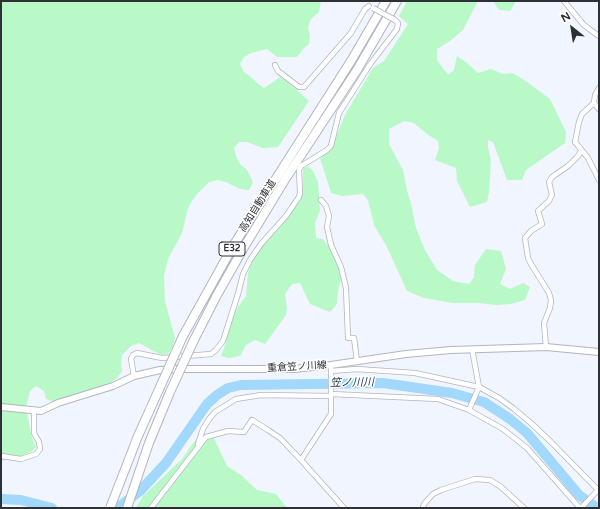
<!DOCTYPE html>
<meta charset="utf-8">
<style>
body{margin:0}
#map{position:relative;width:600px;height:509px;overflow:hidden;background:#f1f5ff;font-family:"Varela Round",sans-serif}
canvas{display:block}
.frame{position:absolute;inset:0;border:2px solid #2e3035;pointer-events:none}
.north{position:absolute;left:552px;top:8px;width:40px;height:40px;-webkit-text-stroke:3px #fff;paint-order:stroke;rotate:330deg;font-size:11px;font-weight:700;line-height:16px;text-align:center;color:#2e3035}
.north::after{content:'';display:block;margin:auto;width:14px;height:18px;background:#2e3035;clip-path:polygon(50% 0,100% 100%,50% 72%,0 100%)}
</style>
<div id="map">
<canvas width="600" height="509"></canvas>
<div class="frame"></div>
<div class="north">N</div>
</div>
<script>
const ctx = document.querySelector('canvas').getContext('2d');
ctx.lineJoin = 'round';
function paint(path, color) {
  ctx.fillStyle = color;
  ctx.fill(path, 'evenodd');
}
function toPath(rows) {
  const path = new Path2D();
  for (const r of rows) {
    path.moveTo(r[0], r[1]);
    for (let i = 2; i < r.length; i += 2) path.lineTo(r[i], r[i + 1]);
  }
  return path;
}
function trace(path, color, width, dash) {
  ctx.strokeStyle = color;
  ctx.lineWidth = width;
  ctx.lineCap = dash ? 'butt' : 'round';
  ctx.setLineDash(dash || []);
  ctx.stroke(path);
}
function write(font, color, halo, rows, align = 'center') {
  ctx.font = font + ' "Varela Round","Noto Sans JP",sans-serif';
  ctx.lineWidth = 3;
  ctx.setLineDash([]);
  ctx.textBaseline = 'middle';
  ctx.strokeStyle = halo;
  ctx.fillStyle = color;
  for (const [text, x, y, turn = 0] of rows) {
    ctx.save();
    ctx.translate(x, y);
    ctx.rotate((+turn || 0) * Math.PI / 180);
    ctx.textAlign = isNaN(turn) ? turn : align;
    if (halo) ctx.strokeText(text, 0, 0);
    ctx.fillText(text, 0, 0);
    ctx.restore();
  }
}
const green = toPath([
 [1,1,321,1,319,12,311,19,308,27,310,35,309,44,303,49,297,57,277,57,267,49,251,53,244,57,240,64,244,72,251,77,257,83,264,88,272,83,280,77,290,84,309,101,278,147,263,148,247,142,239,142,234,148,236,156,240,164,247,170,253,182,249,190,240,189,226,182,218,180,209,182,197,194,192,201,188,208,182,233,168,259,164,276,165,301,175,338,173,346,169,353,161,355,139,343,131,346,122,355,121,363,122,371,117,378,103,388,86,391,54,402,46,399,44,391,36,386,30,391,26,408,32,438,36,447,31,452,16,458,1,461],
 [407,1,478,1,463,30,450,41,437,49,437,60,448,75,454,70,457,56,467,63,478,73,491,69,503,74,513,73,527,82,550,99,566,132,565,143,526,170,522,180,507,180,493,142,488,140,488,147,491,160,489,192,487,202,470,207,457,181,456,168,435,160,439,148,438,141,427,134,414,123,404,121,389,129,389,144,403,170,407,191,411,203,416,228,425,250,437,270,453,281,469,284,474,277,475,265,486,249,501,251,506,269,500,284,510,289,523,283,530,287,525,300,511,304,496,305,479,303,453,303,424,298,407,291,387,247,374,225,368,200,363,194,342,196,331,193,320,158,331,149,345,115,364,83,373,68,384,61,408,24,399,16],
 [493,1,514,1,515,3,510,11,499,10],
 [308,166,313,171,318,182,320,211,315,223,316,238,323,239,338,260,343,274,338,291,337,304,330,312,310,304,300,283,292,284,285,294,287,308,286,315,265,344,255,340,246,345,240,356,228,358,221,356,226,343,230,323,232,320,238,307,246,296,248,273,253,259,260,246,303,195,303,169],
 [201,434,213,436,227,466,241,475,257,490,276,494,287,508,136,508,143,496,182,459,191,446]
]);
const river = toPath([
 [1,499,21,500,52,508],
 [117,508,140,491,166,463,207,404,217,395,228,388,241,385,383,383,452,393,484,402,510,419,527,433,579,495,597,508]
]);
const minor = toPath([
 [564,1,583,24,589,29,599,36],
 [275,65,278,71,299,87,304,87,351,33,365,9,369,6],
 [599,88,595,95,594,103,599,109],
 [594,103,582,114,579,122,575,142,588,158,599,180],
 [321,200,326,206,329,216,327,227,331,245,341,267,346,288,348,338,354,338,357,361],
 [546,347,544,323,550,308,551,300,549,293,531,264,528,258,525,238,531,231,542,224,538,211,549,201,552,195,549,182,552,177,568,166,578,156,581,151],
 [331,371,357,369,415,373,479,387,499,398,513,408,532,424,551,442,599,491],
 [134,376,131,359,133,355,137,353,162,358,211,354,216,350,223,341,238,294,243,274,250,260,261,244,286,216,299,197,300,193,299,170,301,166,327,150,331,146,339,113,371,63,397,29,398,23,395,20],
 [331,394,438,399,469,410,503,429,527,448,580,508],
 [469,410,479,387,472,349],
 [198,444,203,429,209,419,215,412,236,399,261,395,331,396],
 [1,456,21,459,36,454,40,449,39,442,34,433,34,414,33,410],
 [301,460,331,414,331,369],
 [151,508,206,437,228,431,244,432,252,420,268,430,280,438,301,460,344,508],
 [423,508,424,504,433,494,441,490,475,479,490,480,501,487,524,508],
 [581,508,598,490]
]);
const secondary = toPath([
 [1,407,41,411,58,403,113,386,134,376,160,370,176,369,294,369,331,365,406,354,451,350,546,347,599,352]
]);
const motorway = toPath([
 [183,336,233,246,351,61,386,1],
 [194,340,217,295,243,249,286,178,357,70,397,1]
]);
const minorBridge = toPath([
 [373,8,395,20]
]);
const motorwayBridge = toPath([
 [110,508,138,436,183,336],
 [127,508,149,443,170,392,194,340]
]);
const shields = [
 [232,249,26]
];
const shieldNames = [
 ["E32",232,249]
];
const streetNames = [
 ["高知自動車道",258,206,-58],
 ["重倉笠ノ川線",297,367,-3]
];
const waterNames = [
 ["笠ノ川川",352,383,-1]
];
paint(green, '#b9f8c7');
trace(river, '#a1d8fc', 10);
trace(minor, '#b0b5c0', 6);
trace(secondary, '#b0b5c0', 8);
trace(motorway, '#b0b5c0', 10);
trace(minor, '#fff', 4.5);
trace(secondary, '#fff', 6);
trace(motorway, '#fff', 8);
trace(minorBridge, '#b0b5c0', 6, []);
trace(motorwayBridge, '#b0b5c0', 10, []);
trace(minorBridge, '#fff', 4.5);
trace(motorwayBridge, '#fff', 8);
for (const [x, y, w] of shields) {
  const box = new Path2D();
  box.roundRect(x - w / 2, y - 7, w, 14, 3);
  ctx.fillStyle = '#fff';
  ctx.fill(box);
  trace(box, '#2e3035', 1);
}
write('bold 9px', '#2e3035', null, shieldNames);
write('10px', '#2e3035', '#fff', streetNames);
write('italic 11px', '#19384b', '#fff', waterNames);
</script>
